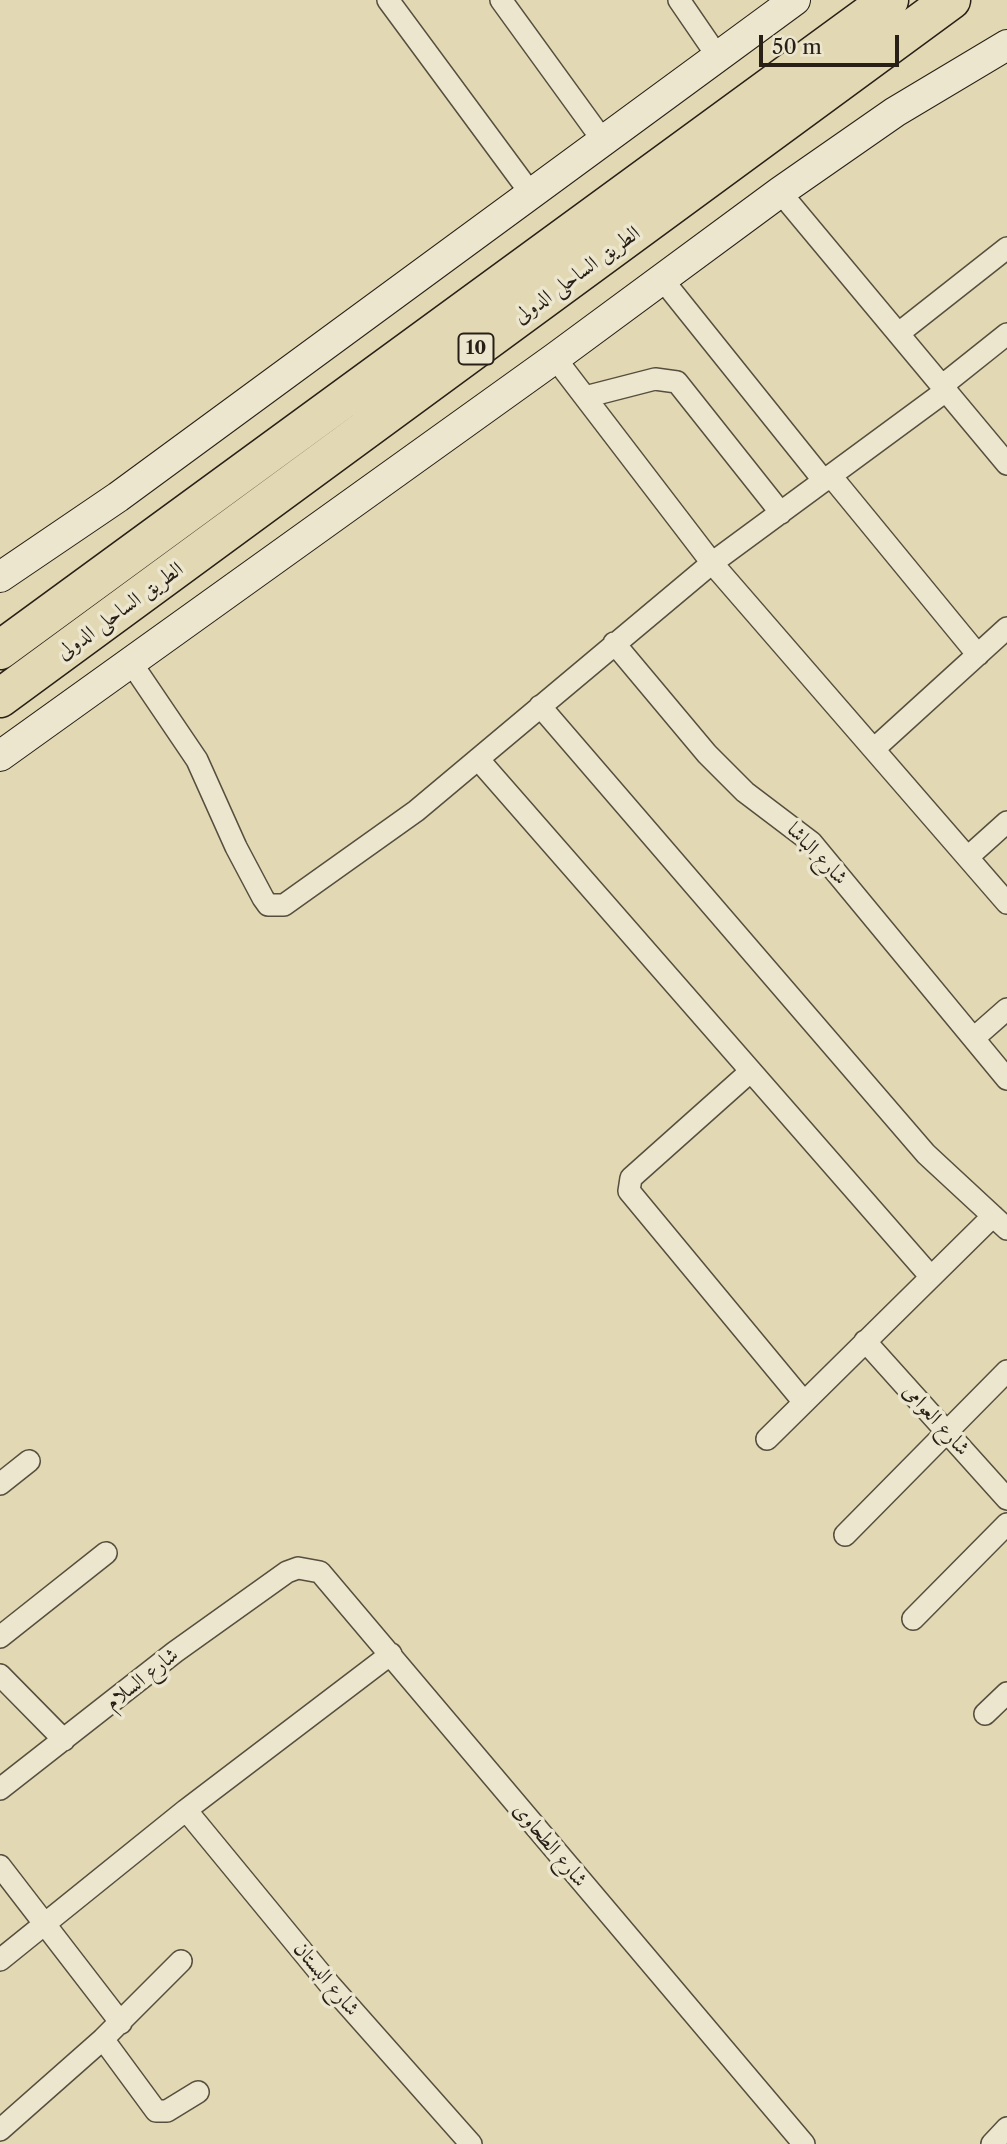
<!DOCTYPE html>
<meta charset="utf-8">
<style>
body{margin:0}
#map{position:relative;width:1007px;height:2144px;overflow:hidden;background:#e2d8b3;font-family:"Libre Caslon Text",serif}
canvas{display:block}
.scale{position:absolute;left:759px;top:35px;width:140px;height:32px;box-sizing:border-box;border:4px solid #282017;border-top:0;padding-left:9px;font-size:21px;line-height:24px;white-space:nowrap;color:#282017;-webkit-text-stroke:5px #ece6ce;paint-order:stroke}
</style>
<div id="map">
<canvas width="1007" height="2144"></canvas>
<div class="scale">50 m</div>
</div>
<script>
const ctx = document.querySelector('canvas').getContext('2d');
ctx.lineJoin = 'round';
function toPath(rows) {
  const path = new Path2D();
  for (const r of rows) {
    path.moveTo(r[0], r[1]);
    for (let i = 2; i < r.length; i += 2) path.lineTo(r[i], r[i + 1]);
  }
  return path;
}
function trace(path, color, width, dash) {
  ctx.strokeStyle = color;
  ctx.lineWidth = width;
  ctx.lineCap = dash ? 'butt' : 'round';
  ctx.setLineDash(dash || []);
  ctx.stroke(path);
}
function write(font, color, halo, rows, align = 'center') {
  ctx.font = font + ' "Libre Caslon Text",Amiri,serif';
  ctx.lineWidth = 7;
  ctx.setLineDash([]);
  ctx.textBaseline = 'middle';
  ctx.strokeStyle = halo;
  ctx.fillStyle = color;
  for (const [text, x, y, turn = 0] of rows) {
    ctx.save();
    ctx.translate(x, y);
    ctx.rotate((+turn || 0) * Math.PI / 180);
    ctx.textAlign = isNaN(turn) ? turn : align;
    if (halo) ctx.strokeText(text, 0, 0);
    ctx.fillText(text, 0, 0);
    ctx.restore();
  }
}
const street = toPath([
 [388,0,532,195],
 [501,0,604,142],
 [679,0,718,57],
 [780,192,1007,464],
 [662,279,824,481],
 [899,333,1007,248],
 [555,358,712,563,1007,903],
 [943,385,1007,334],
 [585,397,655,379,677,382,781,513],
 [831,476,978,655],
 [614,643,707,754,745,792,811,842,1007,1079],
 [132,664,197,760,236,847,263,898,268,905,284,905,416,811,712,563,947,390],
 [540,706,926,1154,1007,1229],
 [874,749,1007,628],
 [478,759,931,1277],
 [968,857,1007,822],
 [974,1038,1007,1009],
 [751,1071,631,1178,629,1191,803,1401],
 [865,1341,1007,1499],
 [767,1439,993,1216],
 [0,1484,29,1461],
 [845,1535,1007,1371],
 [913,1619,1007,1524],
 [0,1637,106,1553],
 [0,1675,64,1740],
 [985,1714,1007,1693],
 [0,1789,175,1652,287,1572,298,1568,320,1572,804,2144],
 [186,1810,330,1985,471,2144],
 [0,1866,121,2023],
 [0,1960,186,1810,391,1654],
 [103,2039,156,2111,167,2111,198,2092],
 [0,2130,103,2039,181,1961],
 [992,2144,1007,2128]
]);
const secondary = toPath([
 [0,577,118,497,795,0],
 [0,756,555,358,780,192,895,112,1007,45]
]);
const highway = toPath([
 [0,650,889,0],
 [0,698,951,0]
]);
const shields = [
 [476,349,35]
];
const shieldNames = [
 ["10",476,349]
];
const streetNames = [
 ["الطريق الساحلى الدولى",577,275,-36],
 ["الطريق الساحلى الدولى",120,611,-36],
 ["شارع الباشا",817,854,46],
 ["شارع العوامى",936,1420,48],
 ["شارع السلام",142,1679,-38],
 ["شارع الطحاوى",550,1845,50],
 ["شارع البستان",326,1979,50]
];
trace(street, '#564e3e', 24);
trace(secondary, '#282017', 32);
trace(highway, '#282017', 41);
trace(street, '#ece6ce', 21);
trace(secondary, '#ece6ce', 30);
trace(highway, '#e2d8b3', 38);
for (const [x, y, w] of shields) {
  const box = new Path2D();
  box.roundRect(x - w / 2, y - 15.5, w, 31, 5);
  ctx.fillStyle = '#ece6ce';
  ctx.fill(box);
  trace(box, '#282017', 2);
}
write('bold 19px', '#282017', null, shieldNames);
write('21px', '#282017', '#ece6ce', streetNames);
</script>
